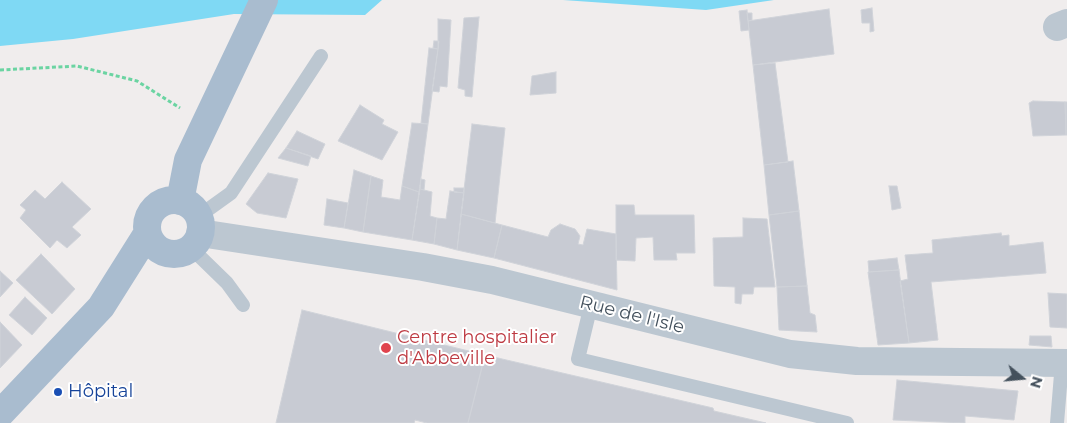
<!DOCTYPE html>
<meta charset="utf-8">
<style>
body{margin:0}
#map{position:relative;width:1067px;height:423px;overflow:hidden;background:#f0eded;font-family:Montserrat,sans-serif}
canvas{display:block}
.north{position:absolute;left:997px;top:353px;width:50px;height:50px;-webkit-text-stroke:4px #fff;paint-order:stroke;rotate:107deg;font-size:14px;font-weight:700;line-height:20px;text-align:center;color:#43505c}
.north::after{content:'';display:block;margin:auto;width:18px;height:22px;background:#43505c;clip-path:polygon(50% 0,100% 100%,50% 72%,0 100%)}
</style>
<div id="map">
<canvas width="1067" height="423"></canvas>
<div class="north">N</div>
</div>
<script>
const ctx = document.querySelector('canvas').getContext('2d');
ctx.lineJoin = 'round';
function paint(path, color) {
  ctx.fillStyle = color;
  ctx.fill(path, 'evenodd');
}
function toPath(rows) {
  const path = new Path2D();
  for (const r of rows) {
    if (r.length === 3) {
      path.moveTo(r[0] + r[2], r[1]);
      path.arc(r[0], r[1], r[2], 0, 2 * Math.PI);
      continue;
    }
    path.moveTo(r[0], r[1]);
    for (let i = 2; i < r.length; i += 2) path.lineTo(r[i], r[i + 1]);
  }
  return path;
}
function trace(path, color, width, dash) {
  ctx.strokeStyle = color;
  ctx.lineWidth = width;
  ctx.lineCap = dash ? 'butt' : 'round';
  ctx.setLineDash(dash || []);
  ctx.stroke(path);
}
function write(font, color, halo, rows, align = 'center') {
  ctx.font = font + ' Montserrat,sans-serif';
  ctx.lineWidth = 4;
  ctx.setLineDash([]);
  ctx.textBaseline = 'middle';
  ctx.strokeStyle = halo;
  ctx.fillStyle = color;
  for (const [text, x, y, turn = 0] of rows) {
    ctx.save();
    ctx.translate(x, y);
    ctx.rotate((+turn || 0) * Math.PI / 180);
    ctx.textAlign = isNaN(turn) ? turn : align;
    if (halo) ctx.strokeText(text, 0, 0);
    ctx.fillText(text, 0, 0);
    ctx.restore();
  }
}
const water = toPath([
 [0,0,382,0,365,15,234,14,73,39,0,46],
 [563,0,774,0,706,10]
]);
const building = toPath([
 [872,8,874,31,870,32,870,23,862,23,861,10,872,8],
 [829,9,834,54,753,65,748,21,829,9],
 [747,10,749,30,741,31,739,11,747,10],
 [747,13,752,13,752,20,748,21,747,13],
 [479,17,472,97,465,96,465,90,458,88,464,18,479,17],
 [438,19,451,20,447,87,440,86,439,92,432,91,438,49,438,19],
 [434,41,439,41,438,49,433,48,434,41],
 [429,48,438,49,428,124,421,123,429,48],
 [775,63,788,162,764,165,753,65,775,63],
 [556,72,556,93,530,95,532,76,556,72],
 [1033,101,1065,102,1066,135,1033,136,1029,103,1033,101],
 [1065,102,1067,102,1067,135,1066,135,1065,102],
 [360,105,384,120,382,124,398,132,382,160,338,141,360,105],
 [412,123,428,124,419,192,402,186,412,123],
 [472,124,505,128,495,223,461,214,472,124],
 [297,131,325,144,318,159,286,148,297,131],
 [286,148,311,156,308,166,278,158,286,148],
 [793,161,799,211,769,215,764,165,793,161],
 [354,170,371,176,363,232,344,228,354,170],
 [268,173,298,179,286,218,257,213,246,204,268,173],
 [371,176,383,180,381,197,400,200,402,186,419,192,412,240,363,232,371,176],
 [421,179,425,180,424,190,420,189,421,179],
 [62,182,91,209,72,227,81,235,67,248,57,240,50,248,20,218,26,210,20,205,35,190,45,199,62,182],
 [889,186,897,186,901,208,892,210,889,186],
 [454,188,464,188,464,193,454,192,454,188],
 [420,189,432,192,430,216,437,218,434,244,412,240,420,189],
 [450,191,464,193,457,250,434,244,437,218,446,219,450,191],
 [327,199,348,203,344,228,324,225,327,199],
 [616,205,634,205,635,215,694,215,695,253,676,253,677,260,654,260,653,237,636,238,635,261,616,260,616,205],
 [799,211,807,286,777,287,769,215,799,211],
 [461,214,502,225,494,258,457,250,461,214],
 [743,218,767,219,775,287,754,287,753,294,742,294,741,304,735,303,735,287,714,286,713,238,743,237,743,218],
 [560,224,575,229,580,236,578,244,583,245,587,229,616,234,617,290,494,258,502,225,548,237,551,230,560,224],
 [1001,233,1002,236,1009,235,1009,246,1043,242,1046,273,931,282,938,340,909,343,900,281,908,279,905,255,933,253,932,240,1001,233],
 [41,254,75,289,52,314,16,280,41,254],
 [897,258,899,270,869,272,868,261,897,258],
 [899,270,909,343,878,345,868,272,899,270],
 [0,271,13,283,0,297,0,271],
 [807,286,810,313,815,315,817,332,779,330,777,287,807,286],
 [1048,293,1067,294,1067,328,1050,327,1048,293],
 [25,297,47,318,32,335,9,315,25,297],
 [302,310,485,355,468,423,427,423,415,420,414,423,276,423,302,310],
 [0,322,22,345,0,368,0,322],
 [1030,336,1051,336,1052,347,1029,345,1030,336],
 [485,355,713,408,714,411,766,423,468,423,485,355],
 [897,380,1018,391,1014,420,965,416,965,423,893,420,897,380]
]);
const path = toPath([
 [0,70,77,66,137,81,180,108]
]);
const lane = toPath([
 [199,216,231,193,321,56],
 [191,248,227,283,243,305],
 [591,305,578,359,847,423],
 [1057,423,1062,362]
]);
const street = toPath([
 [1057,27,1067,23],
 [200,233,423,267,492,280,790,354,857,361,1067,363]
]);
const primary = toPath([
 [174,227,27],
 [180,201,188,160,264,0],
 [0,414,101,307,147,234]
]);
const markers = [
 [386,348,6,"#e0444e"],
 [58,392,5,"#1a4fb4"]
];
const streetNames = [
 ["Rue de l'Isle",632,315,14]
];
const healthNames = [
 ["Centre hospitalier",397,338],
 ["d'Abbeville",397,359]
];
const transitNames = [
 ["Hôpital",68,392]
];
paint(water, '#7fd9f4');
paint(building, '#c8cbd3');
trace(building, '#d0d3d9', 1);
trace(path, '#6bd4a2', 3, [4, 2.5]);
trace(lane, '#bcc7d1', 14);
trace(street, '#bcc7d1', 28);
trace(primary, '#a9bccf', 28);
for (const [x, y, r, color] of markers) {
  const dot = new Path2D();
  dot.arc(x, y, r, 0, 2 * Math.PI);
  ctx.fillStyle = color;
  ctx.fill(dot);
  trace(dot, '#fff', 2);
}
write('18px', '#43505c', '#fff', streetNames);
write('18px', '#be3a42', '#fff', healthNames, 'left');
write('18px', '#164399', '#fff', transitNames, 'left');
</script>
